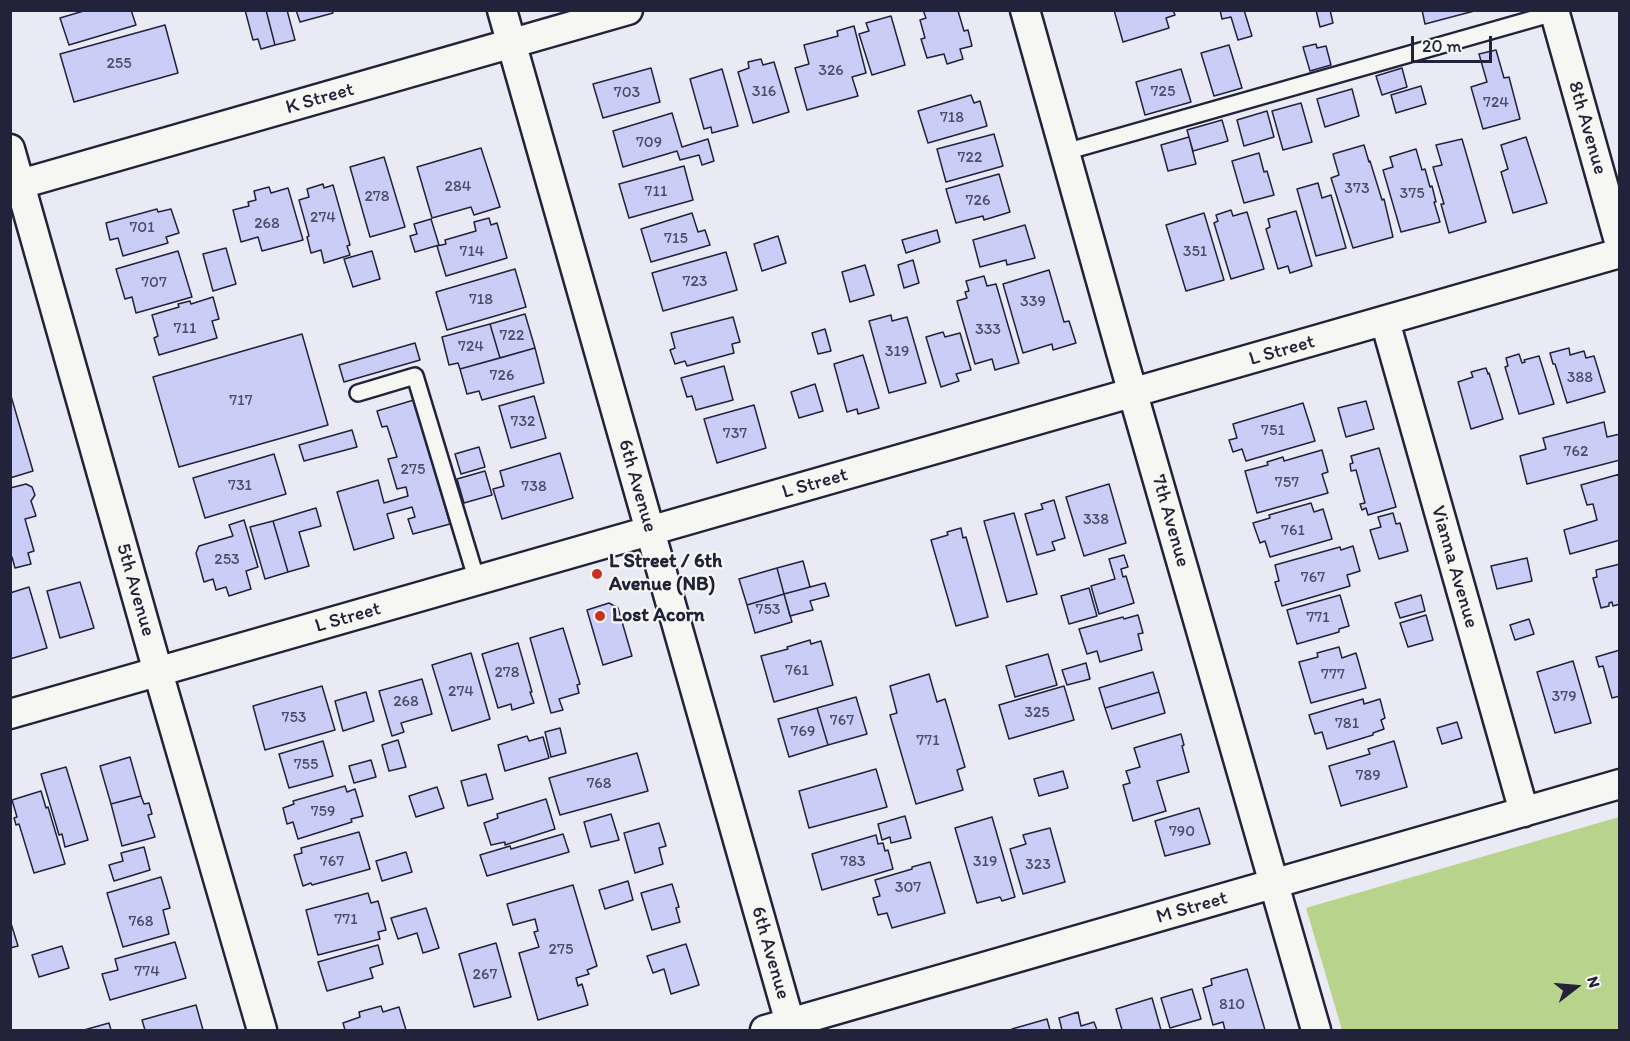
<!DOCTYPE html>
<style>
body{margin:0}
#map{position:relative;width:1630px;height:1041px;overflow:hidden;background:#e9eaf4;font-family:Itim,sans-serif}
canvas{display:block}
.frame{position:absolute;inset:0;border:12px solid #22223b;pointer-events:none}
.north{position:absolute;left:1546px;top:957px;width:60px;height:60px;-webkit-text-stroke:4px #f6f6f2;paint-order:stroke;rotate:74deg;font-size:16px;font-weight:700;line-height:24px;text-align:center;color:#22223b}
.north::after{content:'';display:block;margin:auto;width:21px;height:27px;background:#22223b;clip-path:polygon(50% 0,100% 100%,50% 72%,0 100%)}
.scale{position:absolute;left:1411px;top:36px;width:81px;height:27px;box-sizing:border-box;border:3px solid #22223b;border-top:0;padding-left:8px;font-size:18px;line-height:21px;white-space:nowrap;color:#22223b;-webkit-text-stroke:4px #f6f6f2;paint-order:stroke}
</style>
<div id="map">
<canvas width="1630" height="1041"></canvas>
<div class="frame"></div>
<div class="north">N</div>
<div class="scale">20 m</div>
</div>
<script>
const ctx = document.querySelector('canvas').getContext('2d');
ctx.lineJoin = 'round';
function paint(path, color) {
  ctx.fillStyle = color;
  ctx.fill(path, 'evenodd');
}
function toPath(rows) {
  const path = new Path2D();
  for (const r of rows) {
    path.moveTo(r[0], r[1]);
    for (let i = 2; i < r.length; i += 2) path.lineTo(r[i], r[i + 1]);
  }
  return path;
}
function trace(path, color, width, dash) {
  ctx.strokeStyle = color;
  ctx.lineWidth = width;
  ctx.lineCap = dash ? 'butt' : 'round';
  ctx.setLineDash(dash || []);
  ctx.stroke(path);
}
function write(font, color, halo, rows, align = 'center') {
  ctx.font = font + ' Itim,sans-serif';
  ctx.lineWidth = 4.5;
  ctx.setLineDash([]);
  ctx.textBaseline = 'middle';
  ctx.strokeStyle = halo;
  ctx.fillStyle = color;
  for (const [text, x, y, turn = 0] of rows) {
    ctx.save();
    ctx.translate(x, y);
    ctx.rotate((+turn || 0) * Math.PI / 180);
    ctx.textAlign = isNaN(turn) ? turn : align;
    if (halo) ctx.strokeText(text, 0, 0);
    ctx.fillText(text, 0, 0);
    ctx.restore();
  }
}
const green = toPath([
 [1619,817,1619,1030,1342,1030,1306,908]
]);
const building = toPath([
 [87,10,131,10,136,25,69,45,60,18,87,10],
 [245,10,266,10,275,45,261,49,258,39,253,40,245,10],
 [266,10,287,10,295,40,275,45,266,10],
 [296,10,332,10,333,13,300,22,296,10],
 [923,10,958,11,964,31,968,30,972,46,960,49,963,59,947,64,944,54,927,58,921,39,925,38,920,20,926,18,923,10],
 [1114,10,1173,10,1175,15,1166,18,1169,28,1123,42,1114,10],
 [1220,10,1244,10,1252,36,1238,40,1231,17,1222,19,1220,10],
 [1316,10,1330,10,1333,23,1320,27,1316,10],
 [1422,10,1478,10,1425,24,1422,10],
 [891,16,905,65,872,75,859,34,869,31,866,23,891,16],
 [165,25,178,73,74,102,60,54,165,25],
 [854,26,866,73,852,77,858,96,807,110,795,68,809,64,804,45,838,36,837,31,854,26],
 [1316,44,1317,48,1326,46,1331,65,1310,71,1303,47,1316,44],
 [1229,45,1242,88,1214,96,1201,53,1229,45],
 [1496,50,1504,78,1509,77,1520,119,1483,129,1471,87,1487,82,1479,54,1496,50],
 [761,59,763,65,774,62,789,112,753,123,738,72,749,68,748,62,761,59],
 [651,68,660,102,603,118,593,84,651,68],
 [1402,68,1407,87,1382,95,1376,76,1402,68],
 [722,69,738,126,712,133,711,127,704,129,690,79,722,69],
 [1181,69,1191,102,1145,115,1136,82,1181,69],
 [1421,86,1426,104,1396,113,1391,95,1421,86],
 [1352,89,1359,116,1325,127,1317,99,1352,89],
 [971,95,974,103,980,101,987,126,928,143,918,111,971,95],
 [1301,103,1312,142,1283,150,1272,111,1301,103],
 [1267,111,1274,137,1244,146,1237,120,1267,111],
 [672,113,682,147,708,139,714,161,702,165,699,155,680,160,677,151,623,167,613,131,672,113],
 [1222,120,1228,141,1193,151,1187,130,1222,120],
 [994,134,1003,166,946,182,937,149,994,134],
 [1189,137,1196,164,1168,171,1161,145,1189,137],
 [1526,137,1547,203,1513,213,1501,172,1508,169,1501,145,1526,137],
 [1462,139,1486,222,1449,233,1441,204,1444,204,1433,167,1442,165,1436,145,1462,139],
 [1364,145,1369,162,1370,161,1382,200,1384,199,1393,237,1353,248,1331,178,1339,175,1333,154,1364,145],
 [481,148,500,207,474,215,471,207,432,218,417,167,481,148],
 [1416,149,1422,170,1425,169,1430,187,1432,186,1436,202,1434,202,1440,222,1401,232,1383,170,1393,167,1390,157,1416,149],
 [1259,153,1264,172,1267,171,1274,195,1244,203,1232,161,1259,153],
 [384,157,405,227,370,237,350,167,384,157],
 [684,166,693,200,629,218,619,184,684,166],
 [999,174,1010,212,984,220,983,216,956,223,946,189,999,174],
 [1318,183,1322,198,1331,195,1346,248,1316,256,1297,189,1318,183],
 [323,184,324,188,333,185,350,245,347,246,350,255,324,263,321,250,311,253,307,237,309,236,299,200,309,197,307,189,323,184],
 [269,187,271,193,288,188,303,240,262,251,258,237,241,242,233,210,249,206,248,202,256,200,254,191,269,187],
 [157,209,158,212,171,209,179,233,166,237,168,243,123,256,118,238,110,240,106,223,157,209],
 [1231,210,1233,216,1247,212,1264,269,1231,279,1214,223,1218,221,1216,215,1231,210],
 [1296,211,1312,266,1290,273,1288,266,1278,269,1266,229,1270,227,1268,219,1296,211],
 [692,213,698,232,705,230,710,245,651,262,641,229,692,213],
 [1204,213,1224,280,1186,291,1166,225,1204,213],
 [489,218,491,225,497,223,507,258,446,276,437,246,446,244,445,240,476,231,474,222,489,218],
 [431,219,439,245,415,252,410,236,417,234,414,224,431,219],
 [1025,225,1035,258,1007,265,1006,260,980,267,973,240,1025,225],
 [937,230,940,242,906,253,902,240,937,230],
 [778,236,786,263,762,271,754,244,778,236],
 [226,248,236,284,213,291,203,254,226,248],
 [178,251,192,297,136,313,132,297,125,299,116,269,178,251],
 [372,251,380,279,353,287,344,259,372,251],
 [726,252,737,290,663,311,652,273,726,252],
 [913,260,919,283,904,288,898,265,913,260],
 [865,265,874,295,850,302,842,272,865,265],
 [515,269,526,307,447,330,436,292,515,269],
 [1049,270,1064,322,1069,321,1076,343,1053,350,1052,344,1023,353,1003,284,1049,270],
 [984,276,987,286,996,284,1019,363,995,370,992,359,975,364,957,301,967,298,965,292,969,291,966,281,984,276],
 [213,297,219,319,212,321,217,338,159,355,154,338,158,336,152,315,179,307,178,304,190,301,191,304,213,297],
 [525,314,535,348,500,358,490,324,525,314],
 [891,315,892,321,907,317,926,383,889,393,869,321,891,315],
 [733,317,740,342,732,344,734,353,687,366,685,361,675,364,670,350,675,348,671,333,733,317],
 [490,324,500,358,460,369,458,363,449,365,442,337,490,324],
 [825,329,831,351,818,354,812,333,825,329],
 [943,332,945,337,960,333,971,370,956,374,959,381,941,387,926,337,943,332],
 [302,334,328,425,179,467,153,377,302,334],
 [415,343,420,360,344,382,339,365,415,343],
 [535,348,544,383,482,400,479,391,467,394,460,369,535,348],
 [1569,348,1570,355,1584,351,1586,358,1594,356,1605,392,1567,403,1555,364,1553,364,1550,353,1569,348],
 [1519,354,1522,363,1525,362,1524,360,1539,356,1554,404,1519,414,1505,367,1508,366,1506,358,1519,354],
 [863,355,879,408,858,414,857,409,847,412,834,364,863,355],
 [724,366,733,400,696,410,692,396,687,397,681,378,724,366],
 [1486,368,1488,374,1489,373,1503,419,1471,429,1458,382,1473,377,1471,372,1486,368],
 [815,384,823,411,799,418,791,392,815,384],
 [11,396,33,471,10,478,10,397,11,396],
 [534,396,546,438,511,448,499,406,534,396],
 [414,400,450,524,413,534,408,519,415,517,412,507,387,514,394,538,354,550,337,492,378,480,384,503,408,496,406,487,397,489,388,459,397,457,387,426,382,427,377,411,414,400],
 [1366,401,1374,429,1346,437,1338,408,1366,401],
 [1303,403,1315,441,1246,461,1242,449,1233,452,1229,440,1237,438,1233,424,1303,403],
 [754,405,766,448,717,463,704,419,754,405],
 [1604,422,1607,437,1620,434,1620,460,1527,484,1520,456,1546,449,1543,438,1604,422],
 [352,430,357,447,304,461,299,445,352,430],
 [479,447,485,467,461,474,455,454,479,447],
 [1379,448,1396,507,1368,515,1366,508,1362,510,1360,504,1365,503,1356,470,1351,471,1350,464,1353,463,1351,456,1379,448],
 [1322,450,1328,472,1322,474,1328,493,1257,513,1245,471,1268,465,1267,462,1283,457,1284,461,1322,450],
 [560,453,573,498,502,519,493,489,504,486,500,471,560,453],
 [274,454,286,494,205,518,193,478,274,454],
 [485,471,492,495,464,503,457,479,485,471],
 [1620,474,1620,540,1570,554,1564,530,1597,520,1593,504,1587,505,1581,485,1620,474],
 [26,484,32,487,35,495,31,501,36,516,25,519,34,551,28,553,31,564,15,568,12,557,10,558,10,488,26,484],
 [1109,484,1126,543,1084,556,1066,497,1109,484],
 [1054,500,1065,538,1052,542,1055,550,1037,555,1025,514,1043,509,1041,504,1054,500],
 [1311,503,1314,512,1323,509,1332,539,1270,557,1265,541,1260,543,1253,523,1270,518,1269,515,1311,503],
 [316,508,321,526,299,532,309,566,288,572,273,521,316,508],
 [1014,513,1037,594,1007,602,984,521,1014,513],
 [1393,513,1396,524,1400,523,1408,551,1379,559,1370,530,1381,527,1378,517,1393,513],
 [244,520,258,567,246,571,251,589,229,596,226,587,216,590,213,579,204,582,196,553,199,546,233,536,229,525,244,520],
 [273,521,288,572,265,579,250,527,273,521],
 [961,528,963,538,966,537,988,617,956,626,931,540,948,535,947,532,961,528],
 [1353,546,1360,571,1347,575,1350,586,1282,606,1275,582,1279,581,1275,565,1340,547,1341,550,1353,546],
 [1124,555,1128,567,1121,569,1123,577,1126,576,1134,603,1099,614,1091,586,1115,579,1109,559,1124,555],
 [1527,558,1532,581,1497,589,1491,566,1527,558],
 [803,561,810,587,784,594,777,568,803,561],
 [1620,564,1620,604,1613,606,1612,602,1609,603,1609,606,1601,608,1593,578,1597,577,1596,570,1620,564],
 [777,568,784,594,747,605,739,579,777,568],
 [80,582,94,628,60,638,47,591,80,582],
 [825,583,829,596,810,601,813,610,790,616,784,594,825,583],
 [29,587,47,648,10,659,10,593,29,587],
 [1089,588,1097,616,1069,624,1061,596,1089,588],
 [784,594,792,622,755,633,747,605,784,594],
 [1340,595,1349,626,1339,629,1339,632,1297,644,1287,610,1340,595],
 [1421,595,1425,611,1400,618,1395,603,1421,595],
 [609,603,618,608,632,656,603,665,587,610,609,603],
 [1138,615,1143,633,1138,634,1142,650,1100,662,1097,651,1087,654,1079,629,1123,617,1124,619,1138,615],
 [1426,615,1433,640,1408,647,1400,623,1426,615],
 [1529,619,1534,634,1515,640,1510,625,1529,619],
 [563,628,580,684,577,685,579,693,559,699,563,710,551,713,530,638,563,628],
 [810,640,811,644,821,641,833,685,774,702,761,656,788,649,787,647,810,640],
 [518,643,532,692,530,692,534,703,512,710,511,704,498,708,482,654,518,643],
 [1339,647,1342,658,1356,653,1366,688,1311,703,1299,662,1318,657,1317,653,1339,647],
 [1620,650,1620,696,1612,698,1603,666,1599,667,1596,657,1620,650],
 [471,653,490,719,452,731,432,665,471,653],
 [1048,654,1057,685,1015,697,1006,666,1048,654],
 [1573,661,1591,723,1555,733,1537,672,1573,661],
 [1086,663,1090,679,1067,685,1062,670,1086,663],
 [1153,672,1159,692,1105,708,1099,688,1153,672],
 [929,674,937,702,945,699,965,767,957,770,963,790,916,804,890,715,897,713,890,686,929,674],
 [422,679,432,714,401,723,404,732,392,736,379,691,422,679],
 [322,686,335,730,265,750,253,706,322,686],
 [1064,686,1074,720,1009,739,999,705,1064,686],
 [366,692,374,721,343,731,335,701,366,692],
 [1159,692,1165,713,1112,729,1105,708,1159,692],
 [856,697,867,734,828,745,817,708,856,697],
 [1363,699,1364,704,1380,699,1385,718,1381,720,1384,729,1373,733,1373,735,1327,749,1322,732,1315,734,1309,715,1363,699],
 [817,708,828,745,789,757,778,719,817,708],
 [1457,722,1462,738,1442,744,1437,728,1457,722],
 [560,728,566,753,551,757,545,732,560,728],
 [1181,734,1184,745,1182,746,1189,772,1157,781,1166,811,1133,821,1123,785,1130,783,1126,771,1140,767,1134,748,1181,734],
 [527,736,529,741,543,737,549,758,505,771,498,745,527,736],
 [398,740,406,767,389,771,382,745,398,740],
 [323,741,333,776,289,788,279,754,323,741],
 [1394,741,1407,787,1341,806,1329,766,1370,754,1368,749,1394,741],
 [637,753,648,791,560,815,549,778,637,753],
 [130,757,141,796,111,804,100,766,130,757],
 [371,760,376,777,354,783,349,766,371,760],
 [66,767,88,840,65,847,62,834,59,835,41,774,66,767],
 [876,769,887,807,809,828,799,791,876,769],
 [1063,771,1068,788,1039,796,1034,779,1063,771],
 [486,774,493,799,468,806,461,781,486,774],
 [345,786,347,792,355,789,363,816,351,819,352,822,298,839,293,822,287,824,283,808,294,804,293,801,345,786],
 [437,787,444,808,416,817,409,796,437,787],
 [41,791,46,808,48,807,65,864,34,873,19,824,16,825,14,818,17,817,12,800,41,791],
 [141,796,144,804,149,803,152,814,148,815,155,837,122,846,111,804,141,796],
 [546,799,555,829,505,845,505,842,491,845,484,823,498,818,497,814,546,799],
 [1199,808,1210,844,1165,856,1155,821,1199,808],
 [611,814,619,840,591,847,584,822,611,814],
 [905,816,911,838,891,843,890,837,882,840,878,824,905,816],
 [992,817,1015,897,1002,901,1000,897,977,903,955,828,992,817],
 [659,823,666,846,659,848,663,864,635,873,624,833,659,823],
 [1050,828,1065,882,1023,894,1010,849,1026,844,1023,835,1050,828],
 [359,832,370,869,312,885,311,883,303,886,294,855,302,853,301,848,359,832],
 [563,834,569,852,487,876,480,855,510,846,511,849,563,834],
 [876,835,878,844,883,843,885,851,888,850,893,869,822,890,812,854,876,835],
 [144,847,150,870,114,881,109,865,123,861,121,853,144,847],
 [406,852,412,872,382,881,376,861,406,852],
 [930,862,945,913,892,928,887,913,878,915,873,898,880,896,875,880,912,869,912,867,930,862],
 [161,877,170,908,163,910,169,934,123,947,107,893,161,877],
 [628,881,633,900,605,909,599,890,628,881],
 [672,884,679,907,676,908,680,922,652,930,641,893,672,884],
 [573,885,597,966,587,970,589,974,576,978,578,986,582,984,588,1005,538,1020,519,953,539,947,534,932,538,931,535,919,513,925,507,904,573,885],
 [368,893,371,903,378,901,386,930,378,932,380,939,318,955,306,910,368,893],
 [426,908,439,948,423,953,417,933,398,939,391,918,426,908],
 [10,920,18,946,10,948,10,920],
 [175,942,186,978,110,1000,102,974,118,970,115,959,175,942],
 [496,943,511,997,474,1007,459,954,496,943],
 [686,944,699,985,671,994,664,969,653,973,647,956,686,944],
 [378,945,383,964,370,968,373,978,327,991,318,962,378,945],
 [62,946,69,968,39,977,32,955,62,946],
 [1247,969,1265,1030,1225,1030,1223,1022,1213,1025,1203,988,1212,985,1211,979,1247,969],
 [1192,989,1201,1019,1170,1028,1161,998,1192,989],
 [1152,998,1161,1030,1122,1030,1116,1009,1152,998],
 [196,1005,203,1030,145,1030,142,1020,196,1005],
 [381,1006,383,1012,399,1007,406,1030,345,1030,343,1023,360,1017,359,1012,381,1006],
 [1078,1012,1081,1026,1094,1022,1097,1030,1062,1030,1059,1018,1078,1012],
 [1047,1019,1050,1030,1012,1030,1012,1029,1047,1019],
 [109,1023,111,1030,84,1030,109,1023]
]);
const lane = toPath([
 [1065,152,1554,13],
 [358,393,415,376,477,581]
]);
const street = toPath([
 [502,10,792,1030],
 [1025,10,1121,352,1316,1030],
 [1554,10,1620,245],
 [10,149,158,672,262,1030],
 [10,187,628,10],
 [1385,321,1524,812],
 [10,714,1620,253],
 [765,1030,1620,784]
]);
const markers = [
 [597,574,6,"#c8321e"],
 [600,616,6,"#c8321e"]
];
const numberNames = [
 ["255",119,64],
 ["326",831,71],
 ["316",764,92],
 ["725",1163,92],
 ["703",627,93],
 ["724",1496,103],
 ["718",952,118],
 ["709",649,143],
 ["722",970,158],
 ["284",458,187],
 ["373",1357,189],
 ["711",656,192],
 ["375",1412,194],
 ["278",377,197],
 ["726",978,201],
 ["274",323,218],
 ["268",267,224],
 ["701",142,228],
 ["715",676,239],
 ["714",472,252],
 ["351",1195,252],
 ["723",695,282],
 ["707",154,283],
 ["718",481,300],
 ["339",1033,302],
 ["711",185,329],
 ["333",988,330],
 ["722",512,336],
 ["724",471,347],
 ["319",897,352],
 ["726",502,376],
 ["388",1580,378],
 ["717",241,401],
 ["732",523,422],
 ["751",1273,431],
 ["737",735,434],
 ["762",1576,452],
 ["275",413,470],
 ["757",1287,483],
 ["731",240,486],
 ["738",534,487],
 ["338",1096,520],
 ["761",1293,531],
 ["253",227,560],
 ["767",1313,578],
 ["753",768,610],
 ["771",1318,618],
 ["761",797,671],
 ["278",507,673],
 ["777",1333,675],
 ["274",461,692],
 ["379",1564,697],
 ["268",406,702],
 ["325",1037,713],
 ["753",294,718],
 ["767",842,721],
 ["781",1347,724],
 ["769",803,732],
 ["771",928,741],
 ["755",306,765],
 ["789",1368,776],
 ["768",599,784],
 ["759",323,812],
 ["790",1182,832],
 ["767",332,862],
 ["783",853,862],
 ["319",985,862],
 ["323",1038,865],
 ["307",908,888],
 ["771",346,920],
 ["768",141,922],
 ["275",561,950],
 ["774",147,972],
 ["267",485,975],
 ["810",1232,1005]
];
const streetNames = [
 ["K Street",320,99,-16],
 ["8th Avenue",1587,128,74],
 ["L Street",1282,351,-16],
 ["L Street",815,484,-16],
 ["6th Avenue",637,486,74],
 ["7th Avenue",1170,521,74],
 ["Vianna Avenue",1454,567,74],
 ["5th Avenue",135,590,74],
 ["L Street",348,618,-16],
 ["M Street",1192,908,-16],
 ["6th Avenue",770,953,74]
];
const poiNames = [
 ["L Street / 6th",609,562],
 ["Avenue (NB)",609,585],
 ["Lost Acorn",612,616]
];
paint(green, '#b8d48c');
paint(building, '#cacef7');
trace(building, '#22223b', 1.5);
trace(lane, '#22223b', 20);
trace(street, '#22223b', 33);
trace(lane, '#f6f6f2', 15);
trace(street, '#f6f6f2', 28);
for (const [x, y, r, color] of markers) {
  const dot = new Path2D();
  dot.arc(x, y, r, 0, 2 * Math.PI);
  ctx.fillStyle = color;
  ctx.fill(dot);
  trace(dot, '#f6f6f2', 2);
}
write('16px', '#4c4d6a', null, numberNames);
write('20px', '#22223b', '#f6f6f2', streetNames);
write('bold 20px', '#22223b', '#f6f6f2', poiNames, 'left');
</script>
